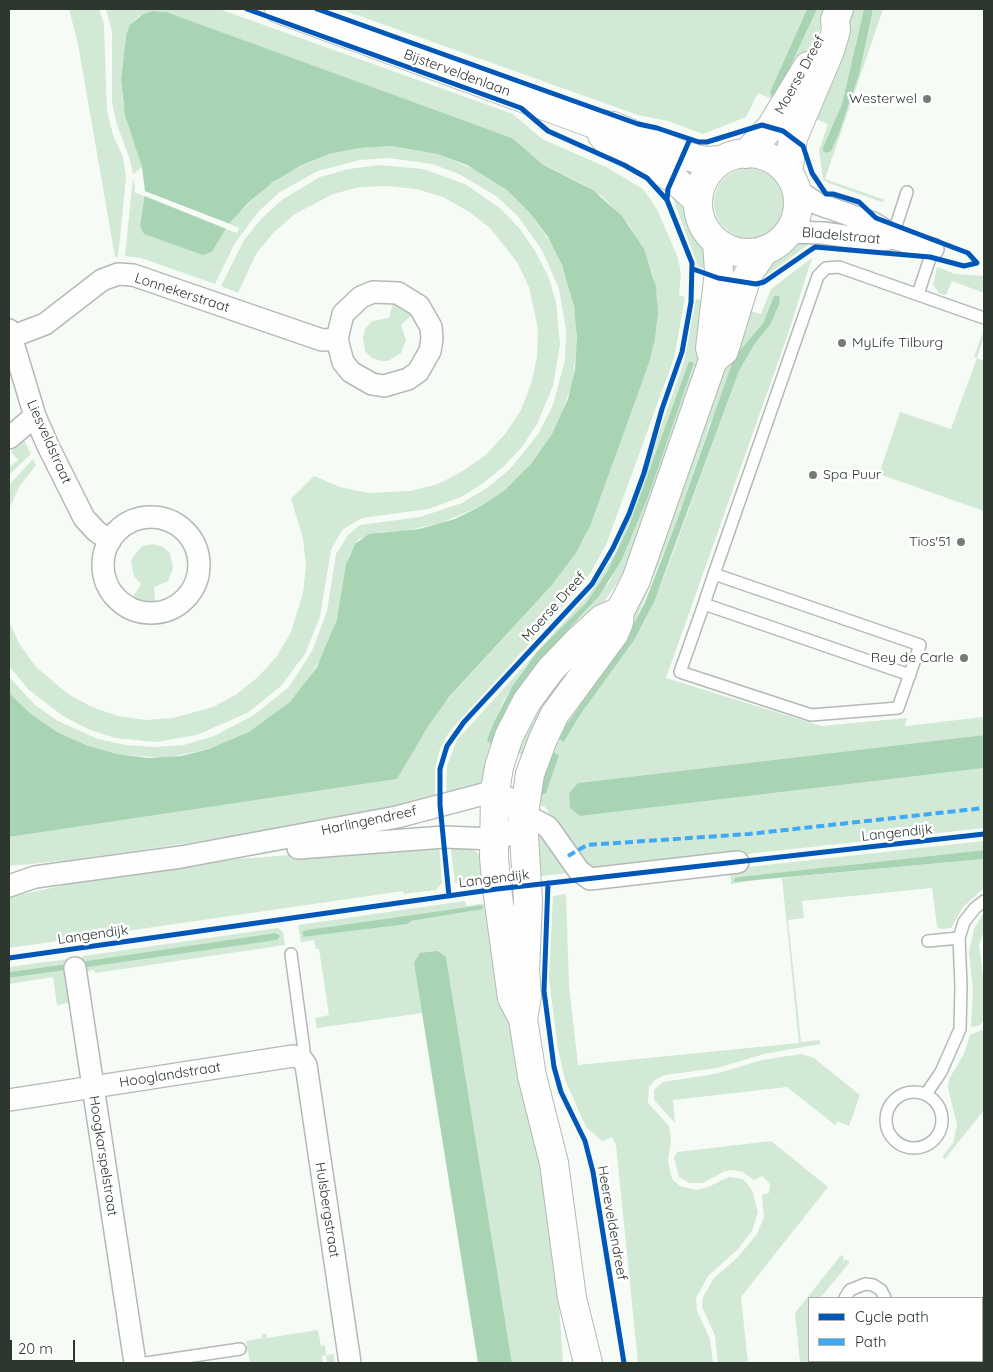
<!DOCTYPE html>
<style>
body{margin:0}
#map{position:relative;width:993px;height:1372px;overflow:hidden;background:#f6fbf6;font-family:Quicksand,sans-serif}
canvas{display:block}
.frame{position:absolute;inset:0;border:10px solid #2d372f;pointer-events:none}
.legend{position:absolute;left:808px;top:1297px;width:175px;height:65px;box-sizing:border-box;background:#fff;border:1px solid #abafac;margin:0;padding:6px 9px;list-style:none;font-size:15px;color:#2d372f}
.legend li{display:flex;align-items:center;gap:10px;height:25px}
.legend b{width:25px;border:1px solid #abafac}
.scale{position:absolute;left:10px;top:1340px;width:65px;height:22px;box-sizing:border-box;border:2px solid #2d372f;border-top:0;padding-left:6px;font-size:15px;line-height:18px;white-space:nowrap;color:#2d372f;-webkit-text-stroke:4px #fff;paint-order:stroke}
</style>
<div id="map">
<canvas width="993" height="1372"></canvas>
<div class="frame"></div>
<ul class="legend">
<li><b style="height:6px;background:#0057b8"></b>Cycle path</li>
<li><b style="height:6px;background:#3fa9f5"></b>Path</li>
</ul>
<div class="scale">20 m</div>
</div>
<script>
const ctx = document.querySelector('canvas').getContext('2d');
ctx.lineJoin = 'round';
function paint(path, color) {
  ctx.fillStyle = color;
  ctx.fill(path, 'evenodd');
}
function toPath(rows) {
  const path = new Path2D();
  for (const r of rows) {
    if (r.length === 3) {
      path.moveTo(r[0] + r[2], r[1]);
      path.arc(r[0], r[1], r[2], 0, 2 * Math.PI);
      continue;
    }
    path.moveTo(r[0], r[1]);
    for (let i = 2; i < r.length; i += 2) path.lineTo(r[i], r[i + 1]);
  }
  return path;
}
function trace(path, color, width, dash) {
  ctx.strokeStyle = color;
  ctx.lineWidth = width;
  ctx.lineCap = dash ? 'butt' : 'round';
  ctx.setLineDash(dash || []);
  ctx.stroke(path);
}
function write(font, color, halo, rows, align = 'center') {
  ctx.font = font + ' Quicksand,sans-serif';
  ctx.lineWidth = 5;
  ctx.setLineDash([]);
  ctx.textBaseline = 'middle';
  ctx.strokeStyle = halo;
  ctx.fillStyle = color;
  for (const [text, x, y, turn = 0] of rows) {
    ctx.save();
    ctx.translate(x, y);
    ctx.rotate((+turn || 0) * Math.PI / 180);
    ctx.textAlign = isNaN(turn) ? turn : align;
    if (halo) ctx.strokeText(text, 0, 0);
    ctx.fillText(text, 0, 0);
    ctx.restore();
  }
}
const green = toPath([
 [69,9,99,9,104,25,107,111,113,135,123,157,126,178,118,257,115,257,78,44],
 [106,9,219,9,513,114,542,139,606,167,643,189,657,209,678,258,681,274,679,295,685,297,674,358,606,545,591,572,571,598,449,732,440,749,435,768,435,799,368,817,71,860,9,866,9,837,397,779,438,710,552,585,584,539,649,363,657,325,657,300,653,274,630,226,603,197,581,183,535,160,512,138,160,11,143,14,138,17,134,21,126,36,121,80,123,103,142,167,133,174,130,160,117,125,112,102,112,32],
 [340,9,361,11,362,9,807,9,770,92,777,95,817,9,829,9,810,53,780,103,758,93,746,117,703,134,668,121,638,115],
 [853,9,864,9,842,104,823,147,829,153,846,114,859,75,873,9,883,9,825,179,885,200,882,202,828,183,823,179,819,150,828,124,811,117],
 [391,146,437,154,481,172,507,190,529,212,556,250,571,291,576,321,577,346,572,384,562,413,552,434,526,470,505,490,481,506,441,523,403,531,383,532,359,539,351,551,347,561,339,612,324,654,300,691,285,707,262,725,230,742,209,749,165,758,117,754,86,745,57,732,31,714,9,693,9,677,35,705,58,721,98,739,126,745,155,747,184,745,214,736,254,715,289,687,312,651,327,611,336,554,348,535,360,525,420,517,462,503,487,488,510,469,539,433,553,405,565,360,566,330,559,289,542,250,517,215,496,196,459,174,432,164,389,158,360,160,318,171,280,192,259,211,235,243,215,284,141,258,125,256,133,178,135,187,134,192,144,196,140,226,212,252,226,229,237,233,239,228,229,224,239,213,260,192,286,173,329,154,360,148],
 [379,165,423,169,465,184,501,209,520,229,535,251,548,276,556,302,560,345,553,386,537,424,522,447,503,467,482,484,461,497,428,509,362,518,342,530,331,550,320,617,305,654,281,686,249,712,197,735,156,742,115,738,88,729,63,716,29,690,9,666,9,622,20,645,36,667,68,694,92,707,118,716,146,720,173,718,213,707,237,694,258,677,277,656,291,632,303,593,306,566,303,538,291,499,314,476,340,487,368,493,410,491,438,484,463,471,486,455,505,434,521,410,531,384,537,357,538,329,529,287,517,262,490,228,468,211,443,197,416,189,388,186,360,187,333,194,295,214,274,232,256,254,238,293,221,286,244,240,262,218,283,199,320,177,349,169],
 [749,203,35],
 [672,196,690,208,695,227,707,246,713,272,698,266],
 [805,239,816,239,764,277,756,280,768,260],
 [812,258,788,334,666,678,821,726,907,718,905,726,984,717,984,735,578,783,569,793,570,807,580,816,984,768,984,828,592,871,583,866,545,807,535,804,536,788,742,309,761,314,771,289],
 [780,300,770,325,754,345,739,371,666,572,645,621,635,639,580,715,565,741,559,739,573,713,610,663,636,620,677,520,710,424,764,322],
 [937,267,956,274,984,276,984,293,952,281,946,295,940,294,933,285],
 [696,299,709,302,704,357,625,571,484,780,480,784,446,795,447,766,457,740,590,593,617,550,684,362],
 [689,361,693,363,648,497,610,581,585,612,536,665,508,705,493,741,487,739,504,700,525,667,586,603,608,570,629,526],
 [393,302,413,314,401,325,406,340,401,353,388,361,381,361,372,358,365,351,363,337,365,329,372,321,389,318],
 [984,329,984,336,977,358,984,361,984,511,879,474,900,412,951,429,977,358,974,357],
 [24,440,31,454,9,475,9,463,11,466,18,460,11,452],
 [33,459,36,465,19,487,9,509,9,485],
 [153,544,163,547,170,553,173,568,168,581,154,587,155,603,149,603,132,598,141,584,134,576,131,562,133,557,142,546],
 [597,633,525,756,512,752,523,726],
 [541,835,569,873,541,876,536,836],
 [984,841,984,850,848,865,731,884,730,869],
 [450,843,470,847,479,854,483,859,488,883,463,886,455,882],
 [439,844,442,883,436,890,404,894,403,891,9,948,9,897,75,883,237,859],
 [984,859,984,888,963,907,951,928,940,929,937,926,932,888,802,901,804,918,788,920,801,1042,820,1040,820,1044,764,1054,717,1068,665,1075,655,1080,649,1087,648,1103,669,1126,671,1139,668,1161,672,1179,680,1186,696,1190,706,1188,729,1177,743,1179,752,1190,758,1212,752,1231,738,1249,708,1276,696,1298,697,1311,710,1339,713,1363,638,1363,616,1145,612,1137,602,1141,586,1127,565,1080,558,1049,549,979,553,896,566,894,569,986,578,1065,799,1043,782,878],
 [465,901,466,906,486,903,554,1231,563,1363,512,1363,446,957,434,952,422,954,414,963,422,1013,317,1028,315,1018,329,1015,319,949,316,949,314,940,301,942,298,925],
 [482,905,482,909,411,921,408,924,303,937,302,933,307,930],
 [984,912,984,930,979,945,984,984,984,1020,980,1025,973,1027,971,1026,973,990,969,952,974,929],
 [278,928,283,932,285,945,95,973,94,970,83,972,80,961,83,956],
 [278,933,277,940,84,965,86,961],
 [68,959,73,1002,57,1005,53,977,9,984,9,978,64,970,64,964,9,972,9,967],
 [984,1029,984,1110,945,1159,942,1157,953,1143,957,1125,948,1088,949,1079,964,1054,970,1035],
 [801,1054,814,1058,860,1095,849,1126,838,1121,835,1125,787,1087,673,1100,675,1123,654,1100,654,1090,663,1082,715,1074,762,1060],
 [771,1141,828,1187,741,1297,748,1363,718,1363,715,1335,702,1307,703,1297,714,1278,737,1258,757,1234,764,1217,762,1195,769,1193,770,1184,762,1176,754,1180,743,1172,733,1170,725,1171,703,1183,690,1183,679,1177,674,1158,678,1150,678,1152],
 [841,1255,844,1257,843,1262,846,1259,850,1262,820,1298,809,1298,808,1314,809,1361,839,1361,837,1363,800,1363,795,1313],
 [318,1330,321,1346,325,1345,326,1355,334,1354,335,1363,327,1363,326,1355,322,1356,323,1363,250,1363,246,1341,262,1338,262,1334,266,1334,267,1338]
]);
const water = toPath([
 [807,9,817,9,777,95,772,97,770,92],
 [864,9,873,9,859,75,839,133,831,151,827,153,823,151,823,147,842,104],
 [154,11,166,12,512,138,542,164,593,190,622,216,644,249,656,287,658,313,655,338,649,363,590,526,577,551,552,585,449,697,429,725,397,779,9,837,9,693,31,714,57,732,86,745,117,754,149,758,181,756,209,749,249,732,290,702,317,667,337,619,346,564,355,544,369,534,419,529,455,519,481,506,505,490,530,465,552,434,568,399,575,369,577,338,574,306,562,265,548,237,529,212,507,190,467,165,437,154,391,146,360,148,329,154,300,166,273,182,249,202,229,224,212,252,203,255,144,234,140,226,145,191,142,167,125,115,121,80,126,36,130,25,143,14],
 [774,296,779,296,780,302,770,325,754,345,739,371,654,602,635,639,580,715,564,742,559,739,561,733,626,639,645,602,677,520,734,358,764,322],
 [689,361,694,363,648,497,621,561,599,596,536,665,508,705,493,742,489,743,487,739,494,722,513,685,537,652,586,603,608,570,629,526],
 [984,735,984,768,580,816,570,808,569,793,578,783],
 [553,752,559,755,546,793,542,795,540,792,545,773],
 [984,850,984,859,734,882,735,878,740,877],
 [482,905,483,909,411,921,408,924,303,937,302,932,307,930],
 [276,933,280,936,277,940,87,967,83,964,86,961],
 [437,951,446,957,512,1363,478,1363,414,963,420,953],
 [66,964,65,970,9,978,9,972]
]);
const pier = toPath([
 [142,190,225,222,232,225,229,230,142,195]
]);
const lane = toPath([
 [892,238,907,192],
 [918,294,933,249],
 [714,574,704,604,910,675],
 [704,604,680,672,811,715,898,708,920,645,714,574,818,276,826,268,839,267,984,318],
 [928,941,959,938],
 [291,954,304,1050,301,1058],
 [914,1120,28],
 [926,1094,941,1072,960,1029,961,986,959,938,964,922,975,908,984,901],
 [845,1298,850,1290,865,1284,873,1285,881,1290,885,1298],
 [859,1361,859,1363],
 [884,1361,884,1363],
 [146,1363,240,1349]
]);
const street = toPath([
 [798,191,818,204,873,223,883,229,892,238],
 [789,232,823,233,879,241,892,238,933,249],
 [9,330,35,416,48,446,84,518,96,531,110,541],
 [11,337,45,324,102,280,118,274,133,275,322,340,337,339,343,314,361,297,373,292,398,293,419,306,431,327,432,339,430,351,418,372,408,379,384,386,372,384,351,372,343,362,337,339],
 [9,438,35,416],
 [151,565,48],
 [523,820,535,820,548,827,579,871,590,879,738,862],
 [298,848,444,837,495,839,511,834,523,820],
 [9,886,35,877,181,857,397,817,495,791,510,799,523,820],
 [75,968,135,1363],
 [9,1100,293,1056,301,1058,306,1065,350,1363]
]);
const secondary = toPath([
 [279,9,594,124,613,126,682,155,705,161,720,160],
 [602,135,606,140,673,178,698,201],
 [748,203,50],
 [746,154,771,127,808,66],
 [788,173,793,138,830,51,836,30,835,20,839,9],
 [713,359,710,348,719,272,717,242],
 [523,1019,512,998,497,889,494,858,495,791,499,767,509,736,527,701,551,669,580,639,602,619,620,611,636,580,713,360,724,351,747,276,764,251],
 [588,1363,572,1298,554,1163,532,1076,523,1019,527,996,525,970,528,901,523,820,530,774,543,739,555,714,614,634,619,622,620,611]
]);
const quiet = toPath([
 [568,856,587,845,749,834,984,808]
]);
const cycleway = toPath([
 [247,9,521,108,548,131,624,165,647,178,667,200,692,263,691,302,682,352,662,409,644,473,629,514,613,548,592,584,464,722,447,746,440,769,440,805,449,896],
 [317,9,638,124,657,128,699,142,707,142,762,125,783,131,803,146,812,173,826,194,833,194,859,202,876,218,968,253,977,263,964,266,930,257,815,247,764,282,756,284,718,278,693,269],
 [667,200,668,189,690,139],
 [548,883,544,991,554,1067,561,1092,585,1141,593,1172,624,1363],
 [9,958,497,889,984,834]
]);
const markers = [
 [927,99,5,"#737c75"],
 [842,343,5,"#737c75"],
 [813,475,5,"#737c75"],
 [961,542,5,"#737c75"],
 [964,658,5,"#737c75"]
];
const streetNames = [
 ["Bijsterveldenlaan",457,73,20],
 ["Moerse Dreef",800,75,-61],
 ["Bladelstraat",841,236,5],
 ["Lonnekerstraat",182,293,18],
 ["Liesveldstraat",49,442,66],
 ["Moerse Dreef",554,607,-48],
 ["Harlingendreef",369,821,-12],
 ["Langendijk",897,833,-6],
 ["Langendijk",494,879,-7],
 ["Langendijk",93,935,-8],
 ["Hooglandstraat",170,1075,-9],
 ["Hoogkarspelstraat",103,1156,81],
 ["Hulsbergstraat",327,1210,81],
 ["Heereveldendreef",612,1223,80]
];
const poiNames = [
 ["Westerwel",917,99],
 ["MyLife Tilburg",852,343,"left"],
 ["Spa Puur",823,475,"left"],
 ["Tios'51",951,542],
 ["Rey de Carle",954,658]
];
paint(green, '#d1e9d5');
paint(water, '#a9d4b3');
paint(pier, '#f6fbf6');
trace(lane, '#b3bab5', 14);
trace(street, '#b3bab5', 24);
trace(secondary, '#b3bab5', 30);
trace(lane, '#fefefe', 11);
trace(street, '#fefefe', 21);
trace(secondary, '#fefefe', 28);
trace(quiet, '#3fa9f5', 4, [8, 4]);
trace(cycleway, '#0057b8', 5);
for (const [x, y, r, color] of markers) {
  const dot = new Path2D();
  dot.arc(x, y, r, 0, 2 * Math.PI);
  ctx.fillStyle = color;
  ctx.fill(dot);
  trace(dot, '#fff', 2);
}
write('14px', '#2d372f', '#fff', streetNames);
write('14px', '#2d372f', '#fff', poiNames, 'right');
</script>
